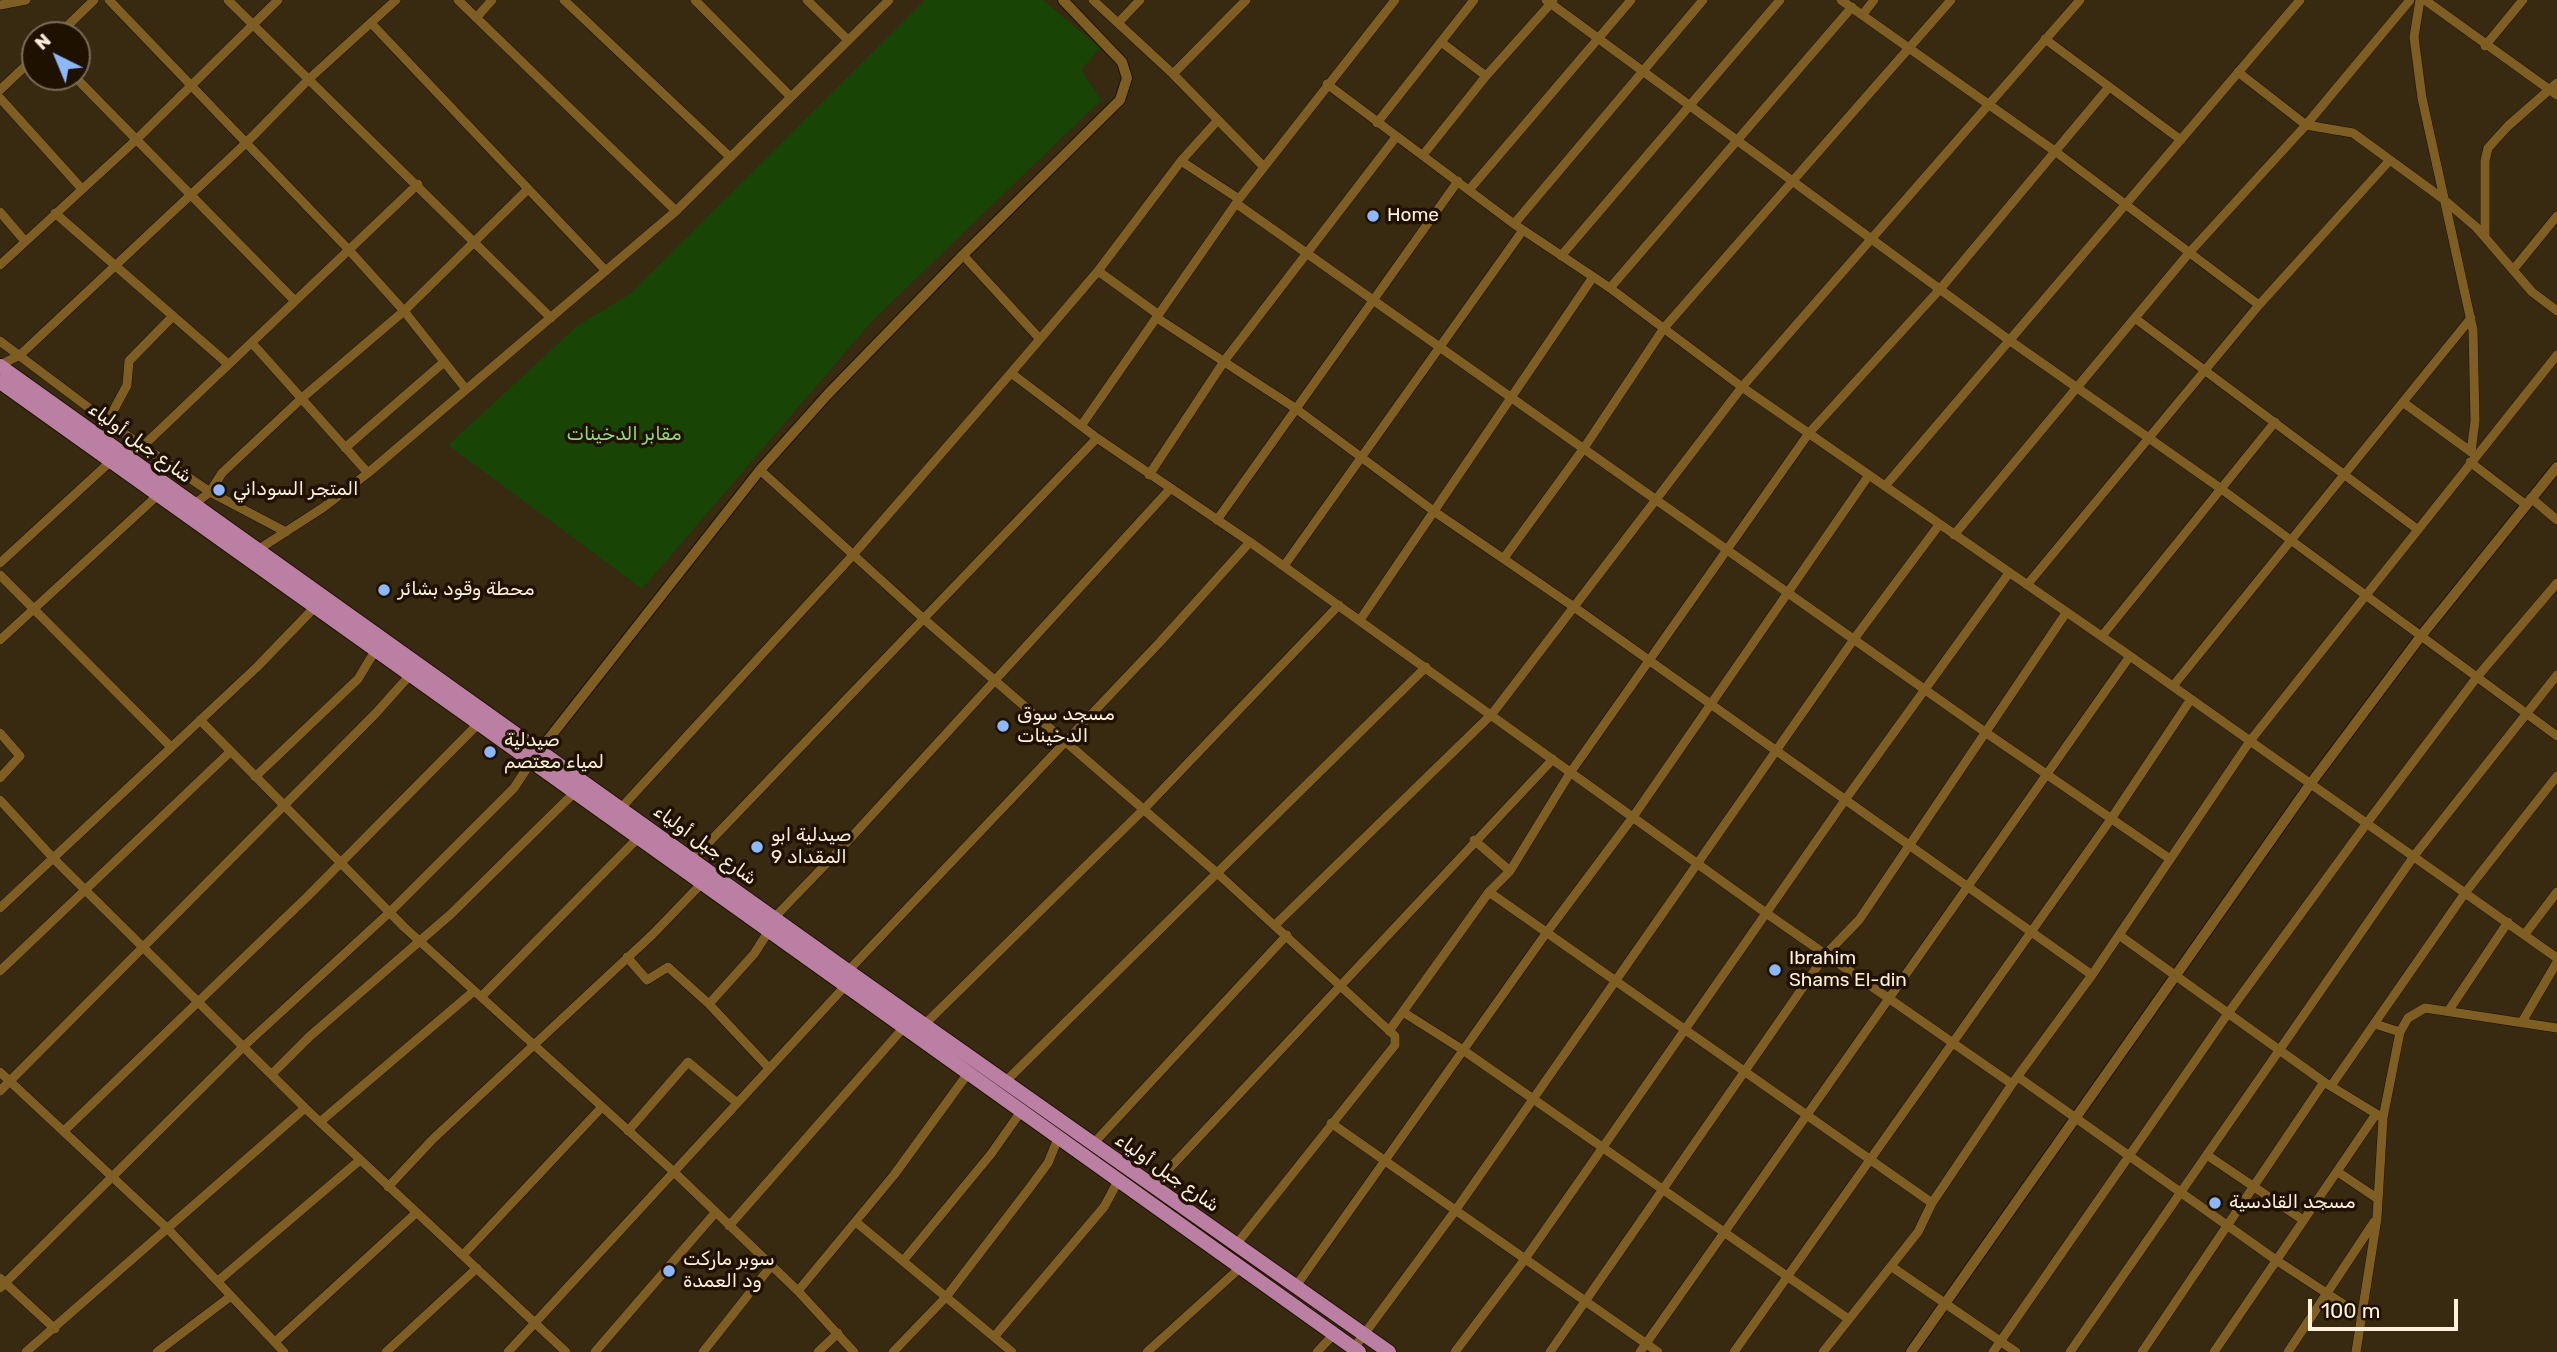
<!DOCTYPE html>
<meta charset="utf-8">
<style>
body{margin:0}
#map{position:relative;width:2557px;height:1352px;overflow:hidden;background:#382911;font-family:Rubik,sans-serif}
canvas{display:block}
.north{position:absolute;left:21px;top:21px;width:70px;height:70px;box-sizing:border-box;background:#1f1100;border:2px solid #796b58;border-radius:50%;rotate:317deg;font-size:19px;font-weight:700;line-height:28px;text-align:center;color:#fff1db}
.north::after{content:'';display:block;margin:auto;width:24px;height:32px;background:#8db9fc;clip-path:polygon(50% 0,100% 100%,50% 72%,0 100%)}
.scale{position:absolute;left:2308px;top:1299px;width:150px;height:32px;box-sizing:border-box;border:4px solid #fff1db;border-top:0;padding-left:9px;font-size:21px;line-height:24px;white-space:nowrap;color:#fff1db;-webkit-text-stroke:5px #1f1100;paint-order:stroke}
</style>
<div id="map">
<canvas width="2557" height="1352"></canvas>
<div class="north">N</div>
<div class="scale">100 m</div>
</div>
<script>
const ctx = document.querySelector('canvas').getContext('2d');
ctx.lineJoin = 'round';
function paint(path, color) {
  ctx.fillStyle = color;
  ctx.fill(path, 'evenodd');
}
function toPath(rows) {
  const path = new Path2D();
  for (const r of rows) {
    path.moveTo(r[0], r[1]);
    for (let i = 2; i < r.length; i += 2) path.lineTo(r[i], r[i + 1]);
  }
  return path;
}
function trace(path, color, width, dash) {
  ctx.strokeStyle = color;
  ctx.lineWidth = width;
  ctx.lineCap = dash ? 'butt' : 'round';
  ctx.setLineDash(dash || []);
  ctx.stroke(path);
}
function write(font, color, halo, rows, align = 'center') {
  ctx.font = font + ' Rubik,Cairo,sans-serif';
  ctx.lineWidth = 7;
  ctx.setLineDash([]);
  ctx.textBaseline = 'middle';
  ctx.strokeStyle = halo;
  ctx.fillStyle = color;
  for (const [text, x, y, turn = 0] of rows) {
    ctx.save();
    ctx.translate(x, y);
    ctx.rotate((+turn || 0) * Math.PI / 180);
    ctx.textAlign = isNaN(turn) ? turn : align;
    if (halo) ctx.strokeText(text, 0, 0);
    ctx.fillText(text, 0, 0);
    ctx.restore();
  }
}
const green = toPath([
 [925,0,1043,0,1100,48,1081,70,1101,100,873,320,642,589,448,445,577,326,631,293]
]);
const minor = toPath([
 [109,0,349,250,404,311,465,388],
 [228,0,551,318],
 [458,0,676,211],
 [564,0,729,156],
 [695,0,790,96],
 [807,0,848,40],
 [1093,0,1173,74,1264,167],
 [1546,0,2009,340,2220,488,2557,736],
 [1841,0,2056,152,2259,305],
 [2420,0,2414,37,2422,98,2473,330,2475,421,2471,452],
 [2425,0,2557,95],
 [0,5,26,0],
 [1863,14,1874,0],
 [476,18,492,0],
 [1119,22,1140,0],
 [371,23,606,271],
 [58,35,94,0],
 [2045,39,2181,140],
 [1441,42,1486,76],
 [2485,46,2523,0],
 [2238,72,2306,125,2353,133,2442,198,2476,227,2532,292,2557,311],
 [1173,74,1246,0],
 [75,77,294,300],
 [1327,84,1514,224,1610,288,1742,387,2130,656,2557,958],
 [0,90,35,57],
 [0,98,82,189],
 [1377,123,1474,0],
 [1423,155,1486,76,1553,1],
 [1181,161,1239,199],
 [1469,190,1631,0],
 [1237,204,1985,732,2170,859],
 [0,212,24,240],
 [55,213,228,364],
 [1514,224,1703,0],
 [2485,237,2485,161,2488,148,2508,126,2557,83],
 [963,255,1039,338],
 [1561,256,1780,0],
 [0,265,137,139,278,0],
 [2513,270,2557,216],
 [1098,271,1159,315],
 [1610,288,1852,7],
 [1157,318,1295,408,1435,512,1574,607,2092,975],
 [2136,319,2417,529],
 [0,341,113,426,210,492,286,532],
 [252,343,368,473],
 [0,365,20,355,246,143,310,78,396,0],
 [1011,373,1097,438,1250,542,1766,913,2012,1084],
 [2404,403,2474,454],
 [1081,426,1239,199,1395,0],
 [100,438,112,431,112,413,127,385,129,361,173,316],
 [345,448,444,362],
 [126,456,143,446,418,184],
 [2470,462,2526,505],
 [760,470,925,620,1217,873,1395,1036,1395,1045,1235,1246],
 [1149,475,1225,360,1396,137],
 [1886,485,2300,0],
 [2531,498,2557,520],
 [193,505,210,492,222,473,302,398,404,311,528,189],
 [1217,520,1458,181],
 [1954,535,2189,253,2306,125,2410,0],
 [256,551,324,507,368,473,676,211,889,0],
 [1504,558,1584,448,1664,328,1951,0],
 [0,563,111,461],
 [1284,566,1523,230],
 [0,575,170,746],
 [2027,585,2259,305,2390,160],
 [1360,620,1593,277],
 [2102,636,2275,422],
 [0,640,158,495],
 [2173,686,2471,318],
 [200,720,404,927,674,1172,798,1291,854,1352],
 [0,733,20,756,0,778],
 [255,777,358,679,378,646],
 [0,800,53,858,305,1108,566,1352],
 [621,808,853,555,1011,373,1098,271,1181,161,1217,121],
 [1474,840,1510,871],
 [693,859,1097,438],
 [1489,892,1932,1203],
 [0,908,257,667,315,607],
 [774,918,847,842,1170,489],
 [1275,925,1492,714,1742,387,2080,0],
 [2525,934,2557,892],
 [2119,935,2324,1082,2383,1118],
 [627,957,647,980,668,967,709,1004,768,1067],
 [0,971,230,752],
 [848,971,1160,642,1250,542],
 [481,997,639,837],
 [709,1004,754,954,770,929],
 [2449,1010,2508,922],
 [1403,1012,1463,1050,1847,1318],
 [2522,1022,2557,962],
 [925,1024,1145,808,1339,605],
 [2375,1024,2400,1032],
 [1389,1031,1489,892,1510,871,1570,773,1809,433,1941,288,2109,87],
 [0,1072,168,1229,284,1352],
 [272,1074,309,1037,451,914,575,792],
 [2018,1077,2276,1260,2360,1315],
 [1005,1082,1426,667],
 [2331,1086,2465,893,2557,776],
 [0,1091,376,713,410,675],
 [320,1122,474,991],
 [1331,1123,1658,1352],
 [65,1130,308,896,478,724],
 [628,1131,688,1062,736,1102],
 [1093,1144,1287,935],
 [2207,1155,2303,1220],
 [2338,1172,2378,1199],
 [388,1187,433,1139,653,934,703,882],
 [1152,1187,1553,759],
 [856,1222,1012,1352],
 [729,1226,905,1026],
 [463,1255,602,1107],
 [903,1261,991,1154,1022,1110],
 [1892,1267,2016,1352],
 [0,1278,55,1329],
 [218,1281,360,1160],
 [1296,1286,1547,932,1633,817,1869,475],
 [0,1288,244,1046,390,912,514,788,531,762],
 [798,1291,894,1175,969,1072],
 [994,1337,1104,1207,1119,1179],
 [275,1342,416,1213],
 [1354,1348,1455,1211,1854,639,1939,525],
 [26,1352,305,1108],
 [157,1352,231,1296],
 [386,1352,477,1268],
 [508,1352,847,984],
 [595,1352,715,1213],
 [703,1352,771,1266],
 [818,1352,838,1333],
 [893,1352,946,1297,1028,1190,1048,1163,1059,1136],
 [1147,1352,1241,1267],
 [1317,1352,1334,1334],
 [1455,1352,1525,1259,1845,800,2009,573],
 [1550,1352,1826,954,1859,920,2066,613],
 [1640,1352,2130,656],
 [1734,1352,2111,819,2191,699],
 [1823,1352,1918,1232,1932,1203,2012,1084,2092,975,2250,741,2557,355],
 [1993,1352,2229,1012,2367,823,2477,677,2557,583],
 [2070,1352,2414,856,2557,675],
 [2142,1352,2324,1082],
 [2214,1352,2376,1114],
 [2288,1352,2374,1222],
 [2356,1352,2377,1218,2383,1118,2400,1032,2408,1018,2425,1008,2557,1028]
]);
const tertiary = toPath([
 [536,755,760,470,828,394,963,255,1120,100,1127,78,1122,62,1063,0],
 [1911,1352,2311,783,2421,636,2557,467]
]);
const primary = toPath([
 [0,366,848,971,1389,1352],
 [0,382,1359,1352]
]);
const markers = [
 [1373,216,7,"#8db9fc"],
 [219,490,7,"#8db9fc"],
 [384,590,7,"#8db9fc"],
 [1003,726,7,"#8db9fc"],
 [490,752,7,"#8db9fc"],
 [757,847,7,"#8db9fc"],
 [1775,970,7,"#8db9fc"],
 [2215,1203,7,"#8db9fc"],
 [669,1271,7,"#8db9fc"]
];
const poiNames = [
 ["Home",1387,216],
 ["المتجر السوداني",233,490],
 ["محطة وقود بشائر",398,590],
 ["مسجد سوق",1017,715],
 ["الدخينات",1017,737],
 ["صيدلية",504,741],
 ["لمياء معتصم",504,763],
 ["صيدلية ابو",771,836],
 ["المقداد 9",771,858],
 ["Ibrahim",1789,959],
 ["Shams El-din",1789,981],
 ["مسجد القادسية",2229,1203],
 ["سوبر ماركت",683,1260],
 ["ود العمدة",683,1282]
];
const parkNames = [
 ["مقابر الدخينات",624,435]
];
const streetNames = [
 ["شارع جبل أولياء",140,443,36],
 ["شارع جبل أولياء",705,845,36],
 ["شارع جبل أولياء",1167,1173,35]
];
paint(green, '#184405');
trace(minor, '#1f1100', 10);
trace(tertiary, '#1f1100', 12);
trace(primary, '#1f1100', 16);
trace(minor, '#7f5e24', 9);
trace(tertiary, '#7f5e24', 10);
trace(primary, '#bc7fa4', 14);
for (const [x, y, r, color] of markers) {
  const dot = new Path2D();
  dot.arc(x, y, r, 0, 2 * Math.PI);
  ctx.fillStyle = color;
  ctx.fill(dot);
  trace(dot, '#1f1100', 2.5);
}
write('19px', '#fff1db', '#1f1100', poiNames, 'left');
write('19px', '#8cde73', '#1f1100', parkNames);
write('19px', '#fff1db', '#1f1100', streetNames);
</script>
